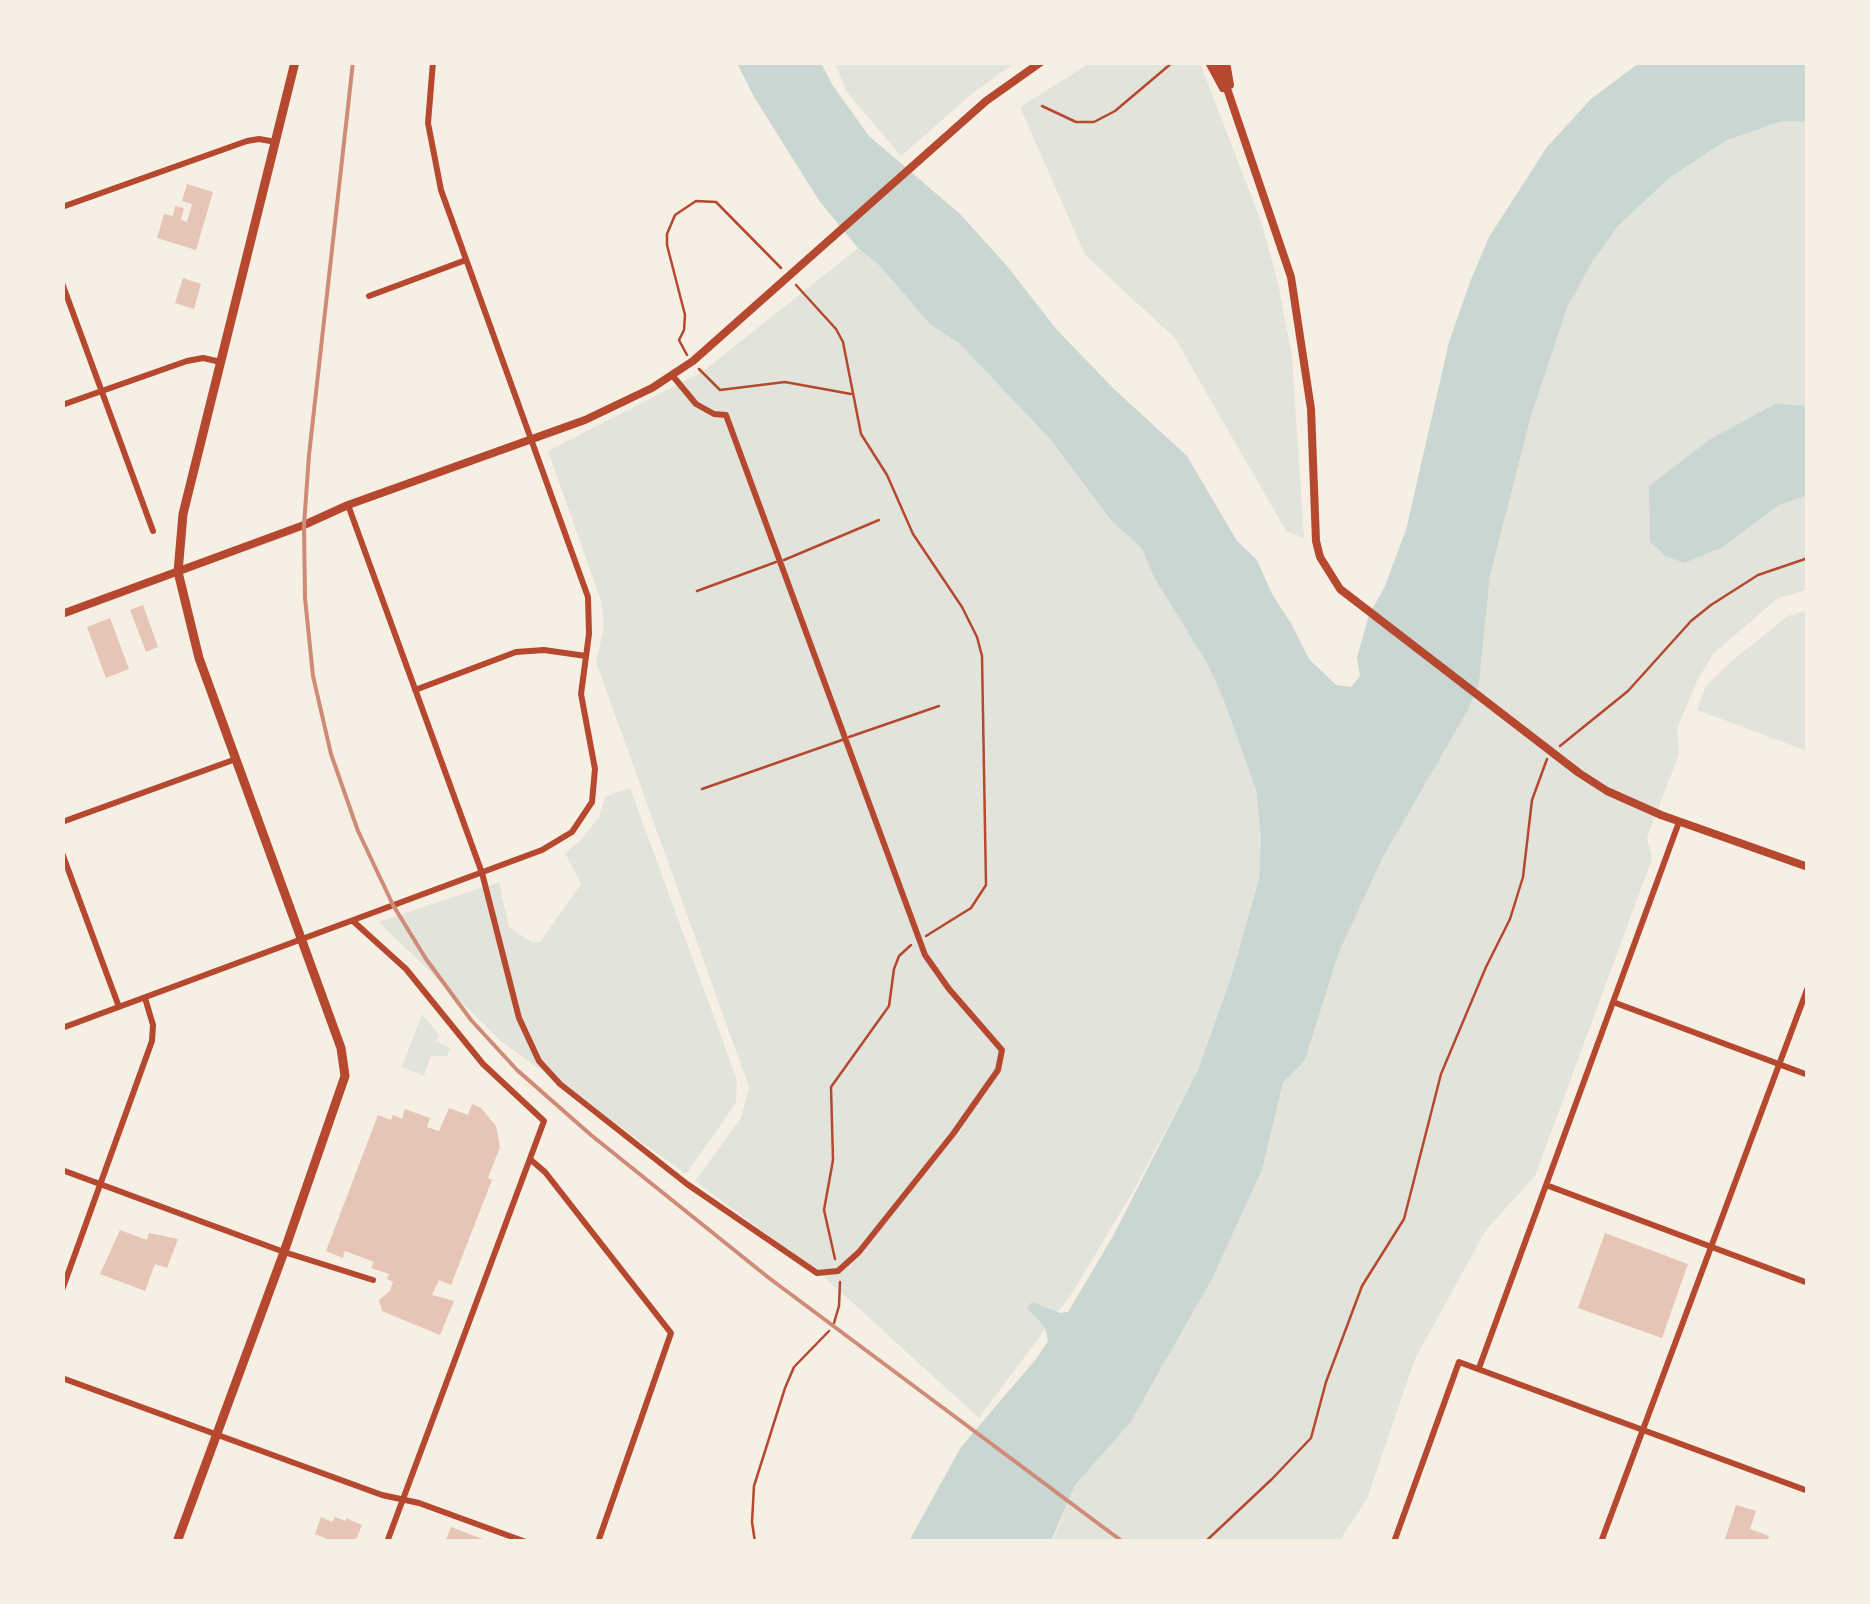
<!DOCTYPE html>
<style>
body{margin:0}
#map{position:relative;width:1870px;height:1604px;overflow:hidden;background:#f6efe4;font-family:Commissioner,sans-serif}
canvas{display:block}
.frame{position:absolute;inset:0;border:65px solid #f6efe4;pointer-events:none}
</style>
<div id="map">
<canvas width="1870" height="1604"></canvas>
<div class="frame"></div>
</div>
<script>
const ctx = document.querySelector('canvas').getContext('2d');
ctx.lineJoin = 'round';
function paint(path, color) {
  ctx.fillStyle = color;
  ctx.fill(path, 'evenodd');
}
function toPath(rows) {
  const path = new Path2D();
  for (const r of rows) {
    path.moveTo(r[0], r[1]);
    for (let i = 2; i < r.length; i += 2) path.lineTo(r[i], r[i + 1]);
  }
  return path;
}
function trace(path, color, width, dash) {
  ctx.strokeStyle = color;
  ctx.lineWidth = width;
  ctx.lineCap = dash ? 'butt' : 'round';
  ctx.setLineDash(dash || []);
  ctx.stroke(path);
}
const green = toPath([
 [835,63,1015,63,974,92,901,156,846,91],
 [1090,63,1200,63,1262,224,1278,284,1292,356,1304,538,1286,531,1175,338,1085,255,1020,107],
 [1782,121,1807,122,1807,590,1778,598,1713,654,1697,681,1677,729,1679,754,1647,838,1652,859,1535,1176,1486,1230,1415,1359,1367,1499,1339,1541,1052,1542,1075,1485,1130,1423,1212,1279,1262,1170,1283,1083,1305,1060,1339,952,1382,859,1469,708,1479,683,1490,576,1531,416,1567,308,1592,262,1618,226,1668,179,1725,141],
 [858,248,880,266,930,324,960,344,1050,439,1111,520,1142,549,1155,579,1207,663,1223,698,1256,790,1261,838,1259,879,1232,974,1198,1070,1135,1188,1073,1292,979,1418,822,1275,695,1181,741,1118,749,1087,596,662,604,627,601,601,548,451,702,372],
 [1807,610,1807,751,1697,710,1706,686,1728,664,1788,616],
 [630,788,737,1080,736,1103,686,1174,502,1042,379,922,499,882,509,927,533,943,540,942,581,884,565,853,582,839,599,817,605,797],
 [422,1014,439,1035,436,1041,450,1048,447,1056,431,1056,424,1076,402,1067]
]);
const water = toPath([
 [737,63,821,63,833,86,869,136,960,214,1007,266,1057,330,1114,389,1187,456,1237,541,1257,560,1272,594,1292,625,1309,659,1336,685,1351,687,1360,676,1357,658,1369,615,1385,586,1406,530,1449,342,1470,282,1489,237,1547,147,1591,99,1639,63,1807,63,1807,122,1782,121,1725,141,1668,179,1618,226,1592,262,1567,308,1531,416,1490,576,1479,683,1469,708,1382,859,1339,952,1305,1060,1283,1083,1262,1170,1212,1279,1130,1423,1075,1485,1051,1541,909,1541,961,1447,1036,1359,1048,1341,1045,1327,1027,1308,1032,1302,1060,1313,1068,1312,1113,1236,1198,1070,1232,974,1259,879,1261,838,1256,790,1223,698,1207,663,1155,579,1142,549,1111,520,1050,439,960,344,930,324,880,266,858,248,820,202,754,97],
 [1775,404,1807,406,1807,495,1779,505,1721,548,1684,563,1666,556,1650,542,1649,486,1709,440]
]);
const building = toPath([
 [187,184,213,192,196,250,157,238,164,214,173,216,175,206,184,208,181,220,187,222,192,204,182,201],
 [183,278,201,284,194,309,175,303],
 [143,605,158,647,146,652,130,610],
 [110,618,129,669,106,678,87,627],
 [472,1104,481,1108,496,1126,500,1147,488,1178,492,1180,451,1285,439,1280,432,1295,454,1301,440,1335,382,1311,379,1300,390,1291,393,1282,387,1279,389,1274,371,1268,374,1262,345,1251,343,1258,326,1251,378,1115,391,1120,393,1115,402,1119,405,1109,430,1118,427,1127,439,1131,449,1108,468,1115],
 [120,1230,147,1240,149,1233,178,1239,167,1268,155,1264,145,1291,100,1274],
 [1605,1233,1688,1264,1662,1338,1578,1308],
 [1736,1505,1756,1511,1750,1529,1769,1536,1767,1542,1724,1542],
 [321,1517,332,1522,335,1517,346,1521,346,1518,362,1525,355,1542,323,1542,325,1538,315,1534],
 [451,1527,488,1541,488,1542,445,1542]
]);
const path = toPath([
 [1042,106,1076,122,1094,122,1115,111,1173,62],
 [796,285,836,329,843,342,861,434,887,475,913,534,962,607,977,637,982,656,986,885,971,908,926,936],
 [687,355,679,340,684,330,685,315,667,245,667,234,675,215,696,201,716,202,781,268],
 [699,369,720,390,785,382,851,394],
 [1560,746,1628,691,1691,621,1711,605,1758,575,1808,558],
 [835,1259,824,1210,833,1160,831,1087,889,1006,894,969,899,956,911,945],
 [834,1323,839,1306,840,1282],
 [755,1542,752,1522,754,1486,785,1388,794,1367,829,1331],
 [1205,1542,1272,1479,1311,1438,1326,1382,1362,1286,1404,1219,1441,1074,1486,967,1510,919,1523,877,1532,800,1547,759]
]);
const service = toPath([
 [784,560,879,520],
 [697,591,776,562],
 [849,737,939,706],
 [702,789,842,740]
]);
const minor = toPath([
 [62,207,247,141,259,139,276,142],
 [62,283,153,531],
 [369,296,466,260],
 [62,405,187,361,203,358,221,362],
 [348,505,482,873,519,1018,539,1061,560,1084,687,1184,817,1273,838,1271,859,1252,953,1134,998,1070,1002,1050,949,989,925,955,726,415,714,414,696,404,672,375],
 [415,690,516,652,544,650,586,656],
 [62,822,236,759],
 [62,853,119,1007],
 [353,921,406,969,483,1064,544,1121,387,1542],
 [1613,1002,1808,1075],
 [62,1028,542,850,572,832,592,802,595,769,581,694,589,634,588,597,441,190,428,123,433,62],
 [531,1160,545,1172,671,1333,598,1542],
 [62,1170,284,1252,373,1280],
 [1546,1185,1808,1283],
 [62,1290,152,1041,153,1025,145,998],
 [1479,1368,1679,822],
 [62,1378,382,1495,419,1503,526,1542],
 [1394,1542,1459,1362,1808,1491],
 [1601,1542,1808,987]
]);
const tertiary = toPath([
 [1209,62,1223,88],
 [1218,62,1291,277,1311,409,1316,541,1320,557,1340,589,1579,773,1607,791,1661,815,1808,867],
 [1226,62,1230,85],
 [62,614,304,525,348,505,585,420,652,388,693,361,986,101,1041,62]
]);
const primary = toPath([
 [177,1542,284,1252,345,1076,341,1048,199,658,178,572,183,514,295,62]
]);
const rail = toPath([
 [353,62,309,455,304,525,305,598,313,676,331,754,358,831,393,905,426,959,471,1020,517,1070,591,1135,769,1278,1123,1542]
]);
paint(green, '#e2e4dc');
paint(water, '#c9d6d2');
paint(building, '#e6c5b7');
trace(path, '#b5482f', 2.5);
trace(service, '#b5482f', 2.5);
trace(minor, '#b5482f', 6);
trace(tertiary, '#b5482f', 8);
trace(primary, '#b5482f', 9);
trace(rail, '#cf8b77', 4);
</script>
